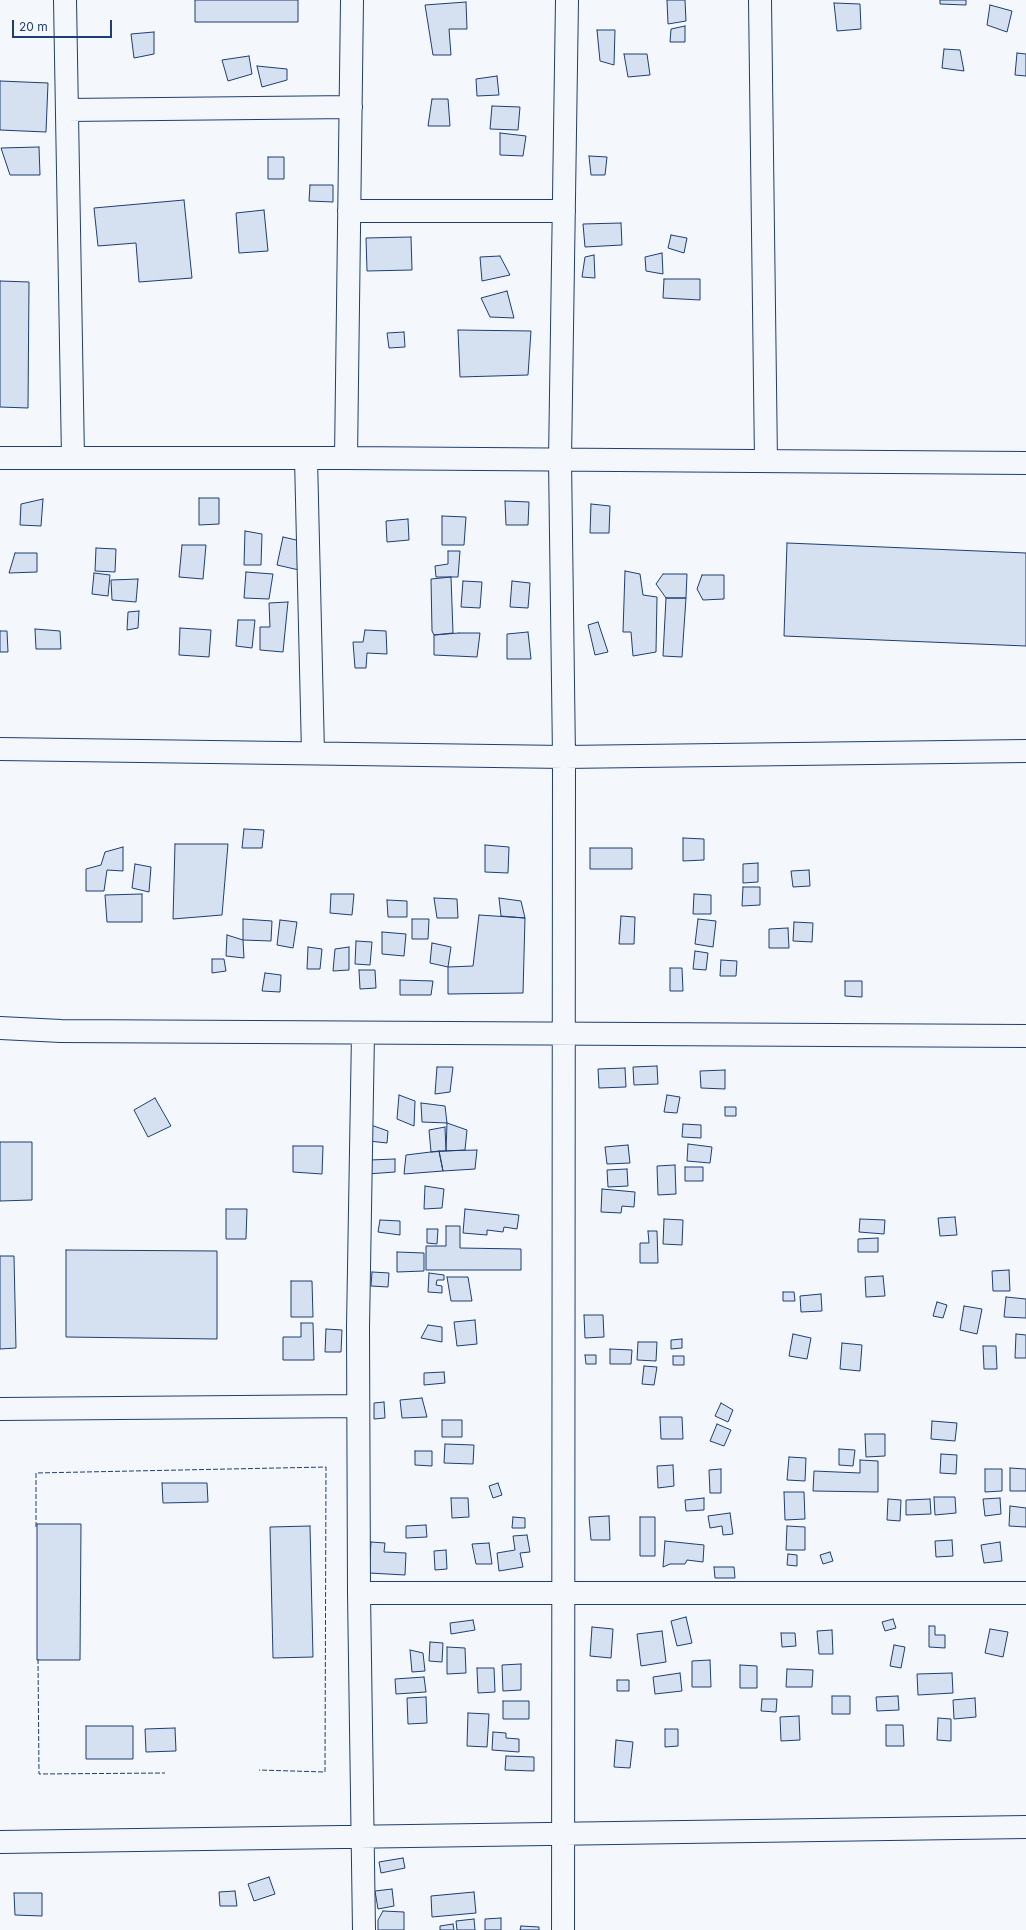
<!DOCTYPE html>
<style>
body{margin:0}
#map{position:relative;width:1026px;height:1930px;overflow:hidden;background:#f4f7fb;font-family:Inter,sans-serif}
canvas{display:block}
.scale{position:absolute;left:12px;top:20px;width:100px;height:18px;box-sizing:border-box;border:2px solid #1d3f73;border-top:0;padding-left:5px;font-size:12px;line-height:14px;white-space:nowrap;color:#1d3f73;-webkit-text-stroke:3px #f4f7fb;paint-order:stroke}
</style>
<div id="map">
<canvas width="1026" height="1930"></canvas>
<div class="scale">20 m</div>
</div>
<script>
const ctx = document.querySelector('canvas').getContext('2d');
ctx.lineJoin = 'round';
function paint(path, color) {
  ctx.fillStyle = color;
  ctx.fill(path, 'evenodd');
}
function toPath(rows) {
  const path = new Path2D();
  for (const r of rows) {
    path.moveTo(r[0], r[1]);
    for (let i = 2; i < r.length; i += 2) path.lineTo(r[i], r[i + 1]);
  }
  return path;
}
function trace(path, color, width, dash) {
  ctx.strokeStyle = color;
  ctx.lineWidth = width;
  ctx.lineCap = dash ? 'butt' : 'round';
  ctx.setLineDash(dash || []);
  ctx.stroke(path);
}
const building = toPath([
 [195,0,298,0,298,22,195,22,195,0],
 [667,0,685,0,686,21,668,24,667,0],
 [940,0,966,0,966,5,940,4,940,0],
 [466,2,467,29,449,29,451,55,433,55,425,5,466,2],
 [834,3,860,4,861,29,837,31,834,3],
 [990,5,1012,11,1007,32,987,25,990,5],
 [685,26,685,42,670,42,671,29,685,26],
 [597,30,615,30,614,65,600,61,597,30],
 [154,32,154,54,134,58,131,34,154,32],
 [944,49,960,50,964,71,942,68,944,49],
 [1017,53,1026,54,1026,76,1015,75,1017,53],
 [624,54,647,54,650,75,628,77,624,54],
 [249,56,252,74,228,81,222,60,249,56],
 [257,66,287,69,287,80,262,87,257,66],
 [497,76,499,95,477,96,476,79,497,76],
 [0,81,48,83,46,132,0,130,0,81],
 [432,99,448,99,450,126,428,126,432,99],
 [492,106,520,107,518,130,490,129,492,106],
 [500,133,526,136,523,156,500,155,500,133],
 [39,147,40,175,10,175,1,148,39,147],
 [589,156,607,157,605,175,591,175,589,156],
 [268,157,284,157,284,179,268,179,268,157],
 [310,185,333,185,333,202,309,201,310,185],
 [184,200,192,278,139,282,136,243,98,246,94,208,184,200],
 [264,210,268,251,239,253,236,213,264,210],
 [621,223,622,245,585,247,583,224,621,223],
 [671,235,687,238,684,253,668,248,671,235],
 [411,237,412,270,367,271,366,238,411,237],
 [662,253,663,274,646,271,645,257,662,253],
 [594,255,595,278,582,277,585,257,594,255],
 [500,256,510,275,482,281,480,257,500,256],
 [664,279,700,279,700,300,663,298,664,279],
 [0,281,29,282,28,408,0,407,0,281],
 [507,291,514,318,490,317,481,298,507,291],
 [458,330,531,331,528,375,460,377,458,330],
 [404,332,405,347,389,348,387,333,404,332],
 [199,498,219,498,219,524,199,525,199,498],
 [43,499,41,526,20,525,21,504,43,499],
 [505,501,529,502,528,525,506,525,505,501],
 [591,504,610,506,609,533,590,533,591,504],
 [442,516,466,517,464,545,442,545,442,516],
 [408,519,409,540,387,542,386,521,408,519],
 [245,531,262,534,261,565,244,565,245,531],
 [283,537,305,542,299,570,277,565,283,537],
 [787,543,1026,553,1026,646,784,636,787,543],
 [182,545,206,545,203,579,179,577,182,545],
 [96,548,116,549,115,572,95,571,96,548],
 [448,551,460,551,458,577,436,577,435,566,448,564,448,551],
 [15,553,37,553,37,572,9,573,15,553],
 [625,571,640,574,643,595,657,597,656,652,633,656,631,632,623,632,625,571],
 [246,572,273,574,269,599,244,598,246,572],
 [94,573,110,575,108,596,92,594,94,573],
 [663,574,687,574,686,598,666,598,656,584,663,574],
 [702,575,724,575,724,599,703,600,697,589,702,575],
 [451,577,453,633,434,635,432,631,431,579,451,577],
 [138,579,136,602,112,600,111,580,138,579],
 [463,581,482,582,480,608,461,607,463,581],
 [512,581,530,583,528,608,510,607,512,581],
 [666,598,686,598,682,657,663,656,666,598],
 [288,602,283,652,260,650,260,627,270,627,269,603,288,602],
 [139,611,138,628,127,630,128,612,139,611],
 [238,620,255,620,252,648,236,646,238,620],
 [598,622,608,652,595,655,588,625,598,622],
 [180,628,211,630,209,657,179,655,180,628],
 [35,629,60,631,61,649,36,649,35,629],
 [365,630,386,631,387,654,367,653,366,668,355,668,353,642,363,642,365,630],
 [0,631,7,631,8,652,0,652,0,631],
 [528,632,531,659,507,659,507,634,528,632],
 [459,633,480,633,477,657,434,655,434,635,459,633],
 [244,829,264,830,262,848,242,848,244,829],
 [683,838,704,839,704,860,683,861,683,838],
 [175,844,228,844,222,915,173,919,175,844],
 [485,845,509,847,508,873,485,872,485,845],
 [123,847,123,871,107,870,104,891,86,891,86,869,101,865,105,852,123,847],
 [590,848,632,848,632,869,590,869,590,848],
 [758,863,758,882,743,883,743,864,758,863],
 [135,864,151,867,149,892,132,888,135,864],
 [809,870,810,886,793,887,791,871,809,870],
 [743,887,760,887,760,905,742,906,743,887],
 [142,894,142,922,107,922,105,895,142,894],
 [331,894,354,894,352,915,330,913,331,894],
 [694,894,711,895,711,914,693,914,694,894],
 [434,898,457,899,458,918,437,918,434,898],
 [499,898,521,901,525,918,501,916,499,898],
 [387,900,407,901,407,917,388,917,387,900],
 [479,915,525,918,523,993,448,994,448,967,473,966,479,915],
 [621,916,635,917,634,944,619,944,621,916],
 [243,919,272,921,271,941,243,940,243,919],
 [412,919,429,919,428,939,412,939,412,919],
 [698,919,716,921,713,947,695,944,698,919],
 [280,920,297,922,293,948,277,945,280,920],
 [794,922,813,923,812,942,793,941,794,922],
 [788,928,789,948,769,948,769,929,788,928],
 [382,932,406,934,404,956,382,954,382,932],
 [227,935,243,940,244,958,226,956,227,935],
 [356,941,372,942,370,965,355,964,356,941],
 [432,943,451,947,448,967,430,963,432,943],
 [308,947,322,949,320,969,307,969,308,947],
 [349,947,349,970,333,971,335,949,349,947],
 [695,951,708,953,706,970,693,969,695,951],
 [212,959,224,959,226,971,212,973,212,959],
 [721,960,737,961,736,976,720,976,721,960],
 [670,968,682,968,683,991,670,991,670,968],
 [359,970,375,970,376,988,360,989,359,970],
 [265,973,281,975,280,992,262,991,265,973],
 [400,980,433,981,431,995,400,995,400,980],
 [845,981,862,981,862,997,845,996,845,981],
 [657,1066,658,1084,634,1085,633,1067,657,1066],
 [437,1067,453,1067,450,1092,435,1094,437,1067],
 [625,1068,626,1087,599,1088,598,1069,625,1068],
 [725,1070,725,1089,701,1088,700,1071,725,1070],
 [399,1095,415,1101,414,1126,397,1119,399,1095],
 [667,1095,680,1097,677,1113,664,1112,667,1095],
 [155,1098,171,1126,148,1137,134,1110,155,1098],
 [421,1103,445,1106,447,1123,422,1122,421,1103],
 [725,1107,736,1107,736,1116,725,1116,725,1107],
 [447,1123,467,1130,465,1150,446,1151,447,1123],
 [368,1124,388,1131,387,1143,369,1141,368,1124],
 [683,1124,701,1125,701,1138,682,1137,683,1124],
 [445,1127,446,1151,431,1152,429,1130,445,1127],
 [0,1142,32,1142,32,1200,0,1201,0,1142],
 [688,1144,712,1147,710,1163,687,1161,688,1144],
 [628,1145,630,1163,607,1164,605,1147,628,1145],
 [293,1146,323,1146,322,1174,293,1172,293,1146],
 [477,1150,475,1169,443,1171,439,1151,477,1150],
 [439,1151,443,1171,404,1174,406,1155,439,1151],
 [395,1159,395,1172,367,1174,370,1160,395,1159],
 [675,1165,676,1194,658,1195,657,1166,675,1165],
 [685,1167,703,1167,703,1181,685,1181,685,1167],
 [627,1169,628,1186,608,1187,607,1170,627,1169],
 [425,1186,444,1189,442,1208,424,1209,425,1186],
 [602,1189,635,1192,634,1207,622,1206,621,1213,601,1212,602,1189],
 [226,1209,247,1209,246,1239,226,1239,226,1209],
 [465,1209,519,1215,517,1229,504,1227,503,1232,487,1230,487,1235,463,1233,465,1209],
 [955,1217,957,1235,940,1236,938,1218,955,1217],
 [664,1219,683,1220,682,1245,663,1244,664,1219],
 [860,1219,885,1220,884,1234,859,1232,860,1219],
 [380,1220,400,1221,400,1235,378,1232,380,1220],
 [446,1226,460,1226,460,1248,521,1249,521,1270,426,1270,426,1246,446,1246,446,1226],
 [427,1229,438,1229,437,1244,427,1243,427,1229],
 [648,1231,657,1231,658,1263,640,1263,640,1243,649,1243,648,1231],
 [878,1238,878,1252,858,1252,858,1239,878,1238],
 [66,1250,217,1251,217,1339,66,1337,66,1250],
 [397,1252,424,1253,424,1271,397,1272,397,1252],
 [0,1256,14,1256,16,1348,0,1349,0,1256],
 [1009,1270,1010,1291,993,1291,992,1271,1009,1270],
 [372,1272,389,1273,388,1287,371,1286,372,1272],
 [429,1273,444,1275,444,1280,437,1280,436,1285,442,1286,442,1293,428,1292,429,1273],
 [883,1276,885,1296,866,1297,865,1277,883,1276],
 [447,1277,468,1277,472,1301,451,1301,447,1277],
 [291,1281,312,1281,313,1317,291,1317,291,1281],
 [783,1292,794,1292,795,1301,783,1301,783,1292],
 [821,1294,822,1311,801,1312,800,1296,821,1294],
 [1006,1297,1026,1299,1026,1318,1004,1317,1006,1297],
 [937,1302,947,1305,943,1318,933,1316,937,1302],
 [964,1306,982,1309,977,1334,960,1330,964,1306],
 [584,1315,603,1315,604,1337,585,1338,584,1315],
 [475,1320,477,1344,457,1346,454,1322,475,1320],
 [301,1323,313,1323,314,1360,283,1360,283,1337,301,1337,301,1323],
 [428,1325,442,1327,442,1342,421,1338,428,1325],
 [326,1329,342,1330,341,1352,325,1352,326,1329],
 [793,1334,811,1338,807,1359,789,1356,793,1334],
 [1016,1334,1026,1335,1026,1358,1015,1358,1016,1334],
 [682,1339,682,1348,671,1349,671,1340,682,1339],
 [638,1342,657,1342,656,1361,637,1360,638,1342],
 [842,1343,862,1345,860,1371,840,1369,842,1343],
 [983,1346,996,1346,997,1369,984,1369,983,1346],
 [610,1349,632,1350,631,1364,610,1364,610,1349],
 [585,1355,596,1355,596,1364,586,1364,585,1355],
 [673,1356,684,1356,684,1365,673,1365,673,1356],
 [644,1366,657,1367,654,1385,642,1384,644,1366],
 [444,1372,445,1383,424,1385,424,1373,444,1372],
 [422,1398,427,1417,402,1418,400,1400,422,1398],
 [384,1402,385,1418,374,1419,374,1403,384,1402],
 [721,1403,733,1410,728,1422,715,1416,721,1403],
 [660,1417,682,1417,683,1439,661,1439,660,1417],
 [442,1420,462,1420,462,1437,442,1437,442,1420],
 [932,1421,957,1423,955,1441,931,1439,932,1421],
 [717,1424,731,1430,724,1446,710,1441,717,1424],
 [865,1434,885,1434,885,1456,866,1457,865,1434],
 [445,1444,474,1445,473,1464,444,1463,445,1444],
 [839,1449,855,1450,853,1466,839,1465,839,1449],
 [415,1451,432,1451,432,1466,415,1465,415,1451],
 [941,1454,957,1455,956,1474,940,1473,941,1454],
 [789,1457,806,1458,805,1481,787,1480,789,1457],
 [860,1460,878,1461,878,1492,813,1491,814,1471,860,1473,860,1460],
 [673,1465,674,1486,658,1488,657,1466,673,1465],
 [1010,1468,1026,1469,1026,1491,1010,1491,1010,1468],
 [721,1469,721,1493,710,1493,709,1470,721,1469],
 [985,1469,1002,1469,1002,1491,985,1492,985,1469],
 [162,1483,207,1483,208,1502,163,1503,162,1483],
 [498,1483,502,1495,493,1498,489,1486,498,1483],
 [784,1492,804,1492,805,1519,785,1520,784,1492],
 [934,1497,955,1497,956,1513,935,1515,934,1497],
 [451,1498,468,1498,469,1517,452,1518,451,1498],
 [704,1498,704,1510,686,1511,685,1500,704,1498],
 [1000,1498,1001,1514,985,1516,983,1499,1000,1498],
 [888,1499,901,1500,900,1521,887,1520,888,1499],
 [930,1499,931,1514,906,1515,906,1500,930,1499],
 [1010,1506,1026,1508,1026,1527,1009,1526,1010,1506],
 [730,1513,733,1534,723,1535,722,1526,710,1528,708,1516,730,1513],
 [609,1516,610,1540,591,1540,589,1517,609,1516],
 [513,1517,525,1518,525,1528,512,1528,513,1517],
 [640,1517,655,1517,655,1556,640,1556,640,1517],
 [37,1524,81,1524,80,1660,37,1660,37,1524],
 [426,1525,427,1537,406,1538,406,1526,426,1525],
 [310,1526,313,1657,273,1658,270,1527,310,1526],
 [787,1526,805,1527,805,1550,786,1550,787,1526],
 [527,1535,530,1552,520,1553,523,1567,499,1571,497,1553,515,1550,513,1536,527,1535],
 [952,1540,953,1556,936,1557,935,1541,952,1540],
 [665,1541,704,1545,703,1562,687,1560,685,1564,670,1564,663,1567,665,1541],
 [371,1542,385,1543,384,1552,406,1553,405,1575,369,1573,371,1542],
 [1000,1542,1002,1561,984,1563,981,1545,1000,1542],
 [489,1543,492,1564,476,1564,472,1544,489,1543],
 [446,1550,447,1569,435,1570,434,1551,446,1550],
 [830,1552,833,1561,823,1564,820,1555,830,1552],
 [788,1554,797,1555,797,1566,787,1565,788,1554],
 [714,1567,734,1567,735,1578,715,1578,714,1567],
 [686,1617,692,1643,677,1646,671,1621,686,1617],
 [893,1619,896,1628,885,1631,882,1622,893,1619],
 [473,1620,475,1630,451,1634,450,1623,473,1620],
 [929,1626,935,1626,935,1635,945,1635,945,1648,929,1647,929,1626],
 [592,1627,613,1629,611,1658,590,1656,592,1627],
 [990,1629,1008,1632,1003,1657,985,1653,990,1629],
 [832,1630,833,1654,819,1654,817,1631,832,1630],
 [662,1631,666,1662,641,1666,637,1634,662,1631],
 [781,1633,795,1633,796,1646,782,1647,781,1633],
 [430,1642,443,1643,442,1662,429,1661,430,1642],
 [894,1645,905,1647,901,1668,890,1666,894,1645],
 [447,1647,465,1648,466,1673,447,1674,447,1647],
 [410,1650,423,1653,425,1671,412,1672,410,1650],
 [710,1660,711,1687,692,1687,692,1661,710,1660],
 [521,1664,521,1690,503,1691,502,1665,521,1664],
 [740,1665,757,1666,757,1688,740,1688,740,1665],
 [477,1668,494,1668,495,1692,478,1693,477,1668],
 [787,1669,813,1670,812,1687,786,1687,787,1669],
 [680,1673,682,1691,655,1694,653,1677,680,1673],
 [952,1673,953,1693,918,1695,917,1674,952,1673],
 [424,1677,426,1692,396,1694,395,1679,424,1677],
 [617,1680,629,1680,629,1691,617,1691,617,1680],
 [832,1696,850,1696,850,1714,832,1714,832,1696],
 [898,1696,899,1710,877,1711,876,1697,898,1696],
 [426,1697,427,1723,408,1724,407,1698,426,1697],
 [975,1698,976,1717,954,1719,953,1700,975,1698],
 [762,1699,777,1699,776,1712,761,1711,762,1699],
 [503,1701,529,1701,529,1719,503,1719,503,1701],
 [468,1713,489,1714,487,1747,467,1746,468,1713],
 [799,1716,800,1740,781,1741,780,1717,799,1716],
 [938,1718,951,1719,951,1741,937,1740,938,1718],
 [886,1725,903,1725,904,1746,886,1746,886,1725],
 [86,1726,133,1726,133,1759,86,1759,86,1726],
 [175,1728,176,1751,146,1752,145,1729,175,1728],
 [665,1729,678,1729,678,1746,665,1747,665,1729],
 [493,1732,506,1733,506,1738,519,1739,519,1752,492,1750,493,1732],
 [616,1740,633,1742,630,1768,614,1767,616,1740],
 [506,1756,534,1757,534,1771,505,1770,506,1756],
 [403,1858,405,1868,381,1873,379,1862,403,1858],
 [269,1877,275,1894,254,1901,248,1884,269,1877],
 [392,1889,394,1906,378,1909,375,1891,392,1889],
 [235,1891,237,1906,220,1906,219,1892,235,1891],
 [474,1892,476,1913,432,1917,431,1896,474,1892],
 [14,1893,42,1893,42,1916,15,1915,14,1893],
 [383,1911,404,1912,404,1930,378,1930,378,1920,383,1911],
 [501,1918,501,1930,485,1930,485,1919,501,1918],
 [474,1919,475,1930,457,1930,456,1921,474,1919],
 [453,1924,454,1930,440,1930,440,1926,453,1924],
 [521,1926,539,1927,539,1930,520,1930,521,1926]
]);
const street = toPath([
 [65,0,73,458],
 [760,0,766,461],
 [67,110,351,107],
 [349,211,564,211],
 [0,458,346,458,1026,463],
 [306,458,313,753],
 [346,458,352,0],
 [0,749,564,757,1026,751],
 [0,1028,61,1031,1026,1036],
 [363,1033,358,1327,359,1593,364,1930],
 [0,1409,358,1406],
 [359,1593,1026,1593],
 [0,1842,1026,1827],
 [563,1930,564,757,560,460,567,0]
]);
const fence = toPath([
 [36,1527,36,1473,326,1467,325,1772,259,1770],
 [38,1659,39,1774,165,1773]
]);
paint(building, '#d5e0f0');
trace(building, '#1d3f73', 1);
trace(street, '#1d3f73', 24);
trace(street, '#f4f7fb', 22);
trace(fence, '#1d3f73', 1, [5, 2]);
</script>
